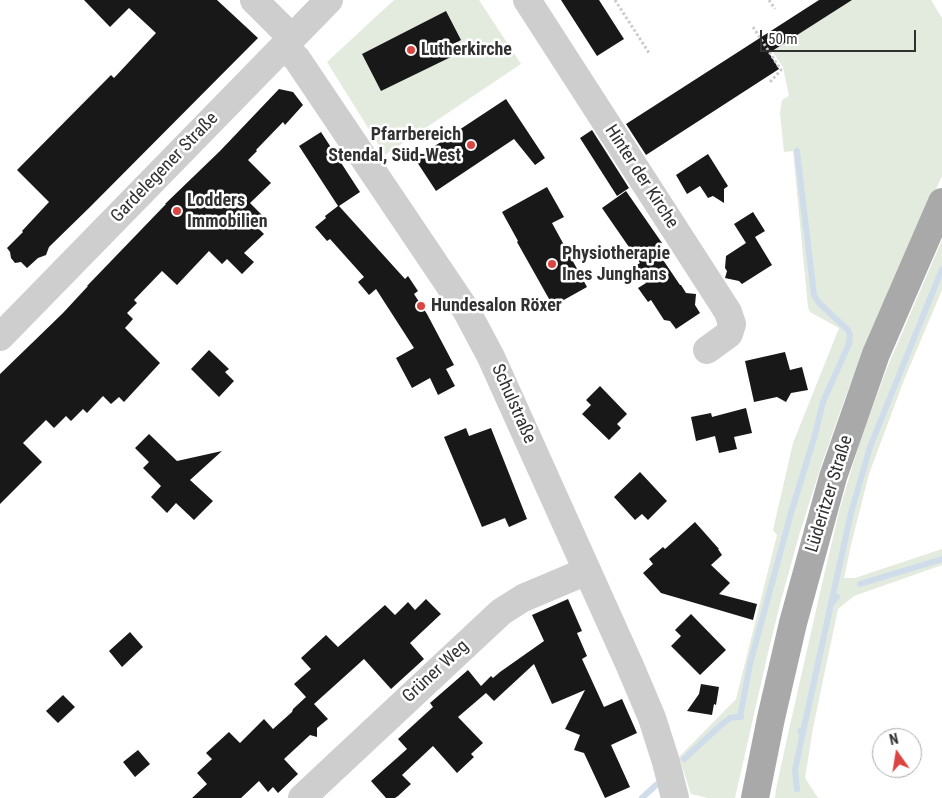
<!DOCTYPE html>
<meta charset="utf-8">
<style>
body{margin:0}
#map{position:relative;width:942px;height:798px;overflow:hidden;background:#fff;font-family:"Roboto Condensed",sans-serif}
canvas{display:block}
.north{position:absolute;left:872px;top:728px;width:50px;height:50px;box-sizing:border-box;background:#fff;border:1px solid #adadad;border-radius:50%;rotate:347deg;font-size:14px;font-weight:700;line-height:20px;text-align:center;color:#313131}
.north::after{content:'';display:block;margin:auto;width:18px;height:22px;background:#da4441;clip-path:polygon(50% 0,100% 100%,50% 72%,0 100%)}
.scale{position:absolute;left:760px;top:30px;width:156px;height:22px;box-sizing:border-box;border:2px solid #313131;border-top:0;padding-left:6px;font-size:15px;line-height:18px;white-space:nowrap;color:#313131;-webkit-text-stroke:4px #fff;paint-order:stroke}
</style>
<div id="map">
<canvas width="942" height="798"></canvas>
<div class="north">N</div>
<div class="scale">50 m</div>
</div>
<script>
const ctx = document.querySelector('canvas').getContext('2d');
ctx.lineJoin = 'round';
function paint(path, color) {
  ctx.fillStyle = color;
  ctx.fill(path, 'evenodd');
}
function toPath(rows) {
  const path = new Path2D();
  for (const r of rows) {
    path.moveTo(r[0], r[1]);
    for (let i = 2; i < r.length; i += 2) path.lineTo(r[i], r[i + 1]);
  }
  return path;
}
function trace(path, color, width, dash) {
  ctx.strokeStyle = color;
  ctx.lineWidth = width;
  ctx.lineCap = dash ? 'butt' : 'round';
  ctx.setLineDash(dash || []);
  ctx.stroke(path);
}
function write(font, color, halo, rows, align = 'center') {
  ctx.font = font + ' "Roboto Condensed",sans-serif';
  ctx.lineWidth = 5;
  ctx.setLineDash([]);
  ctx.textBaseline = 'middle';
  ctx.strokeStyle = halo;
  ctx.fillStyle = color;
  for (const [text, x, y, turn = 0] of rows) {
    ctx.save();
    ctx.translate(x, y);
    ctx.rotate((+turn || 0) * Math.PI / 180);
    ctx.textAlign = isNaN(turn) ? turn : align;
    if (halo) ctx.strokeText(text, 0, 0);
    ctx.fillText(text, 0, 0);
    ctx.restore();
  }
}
const green = toPath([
 [394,0,479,0,521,64,385,155,327,62],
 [852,0,931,0,942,18,942,176,872,329,845,398,822,463,800,532,780,604,767,657,735,798,708,798,691,794,679,757,736,699,777,535,773,530,793,443,839,328,810,312,808,307,793,151,784,152,780,113,782,100,789,96,783,67,772,51],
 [942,240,942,290,904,380,869,474,851,545,844,578,855,578,942,549,942,565,854,596,838,609,813,728,805,778,818,798,775,798,776,789,790,725,822,584,840,508,861,438,887,368]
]);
const stream = toPath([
 [860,584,942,559],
 [831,604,851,513,870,447,942,269],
 [740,717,750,664,791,513,815,435,823,402,849,344,850,335,848,330,819,303,814,295,797,151],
 [803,732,831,604,837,597],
 [684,759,721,725,730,718,736,717,741,717],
 [797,789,795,770,803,732,800,731],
 [642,798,656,785]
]);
const building = toPath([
 [84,0,217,0,258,38,90,207,49,247,46,255,38,258,27,268,21,262,15,263,11,258,10,252,7,248,23,232,22,231,49,202,17,170,111,75,114,78,156,33,129,8,110,27],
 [561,0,599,0,624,39,597,56],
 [819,0,852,0,769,53,779,69,646,155,626,124],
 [446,11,461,40,450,46,455,55,381,91,362,54],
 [279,89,293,92,303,105,285,125,283,122,256,150,257,151,248,160,271,183,250,203,264,217,256,226,264,234,244,253,254,262,242,274,227,259,222,264,209,251,177,285,162,271,134,300,137,303,127,313,133,319,125,328,160,363,124,402,119,397,111,404,103,396,87,413,83,409,71,421,66,416,54,428,46,420,23,443,42,462,0,504,0,374,63,313,88,286,87,286,166,204,165,204,220,151],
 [506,99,545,158,535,165,514,139,436,191,415,159],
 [592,130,629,188,617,196,580,138],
 [321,132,360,192,339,206,405,279,408,276,418,291,414,294,427,314,454,365,446,369,455,386,438,395,430,378,412,388,396,358,414,348,376,289,369,295,358,282,364,277,330,239,327,241,315,227,326,218,325,216,338,206,299,146],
 [708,154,728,186,724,189,724,203,713,196,708,198,700,186,687,194,676,175],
 [547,187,564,217,552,223,587,287,553,306,517,242,518,241,502,212],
 [626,191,662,243,655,248,680,285,681,285,686,293,696,294,695,305,700,313,676,329,670,321,664,320,651,300,648,302,638,288,646,283,635,266,640,263,602,208],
 [753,212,765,231,755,237,772,265,742,284,739,281,725,278,727,271,725,268,726,256,749,241,746,243,734,224],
 [209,350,229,369,225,372,234,381,219,397,191,369],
 [785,352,790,370,802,367,808,390,791,393,786,402,777,397,754,402,745,361],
 [600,386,627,414,617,424,621,428,609,440,582,414,591,405,586,400],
 [746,408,752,433,734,437,737,449,719,453,715,436,696,441,691,417,711,413,712,417],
 [466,428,469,436,491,428,527,519,509,527,505,518,482,527,444,437],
 [149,434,177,461,222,451,190,480,213,501,194,520,176,503,167,513,151,497,161,486,143,468,149,462,135,448],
 [640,472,667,501,648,520,642,514,635,520,614,497],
 [695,522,719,549,718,549,722,555,711,565,730,583,719,594,757,604,753,620,661,593,643,573,653,564,649,559,663,547,665,549],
 [426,599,441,614,410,643,424,659,391,689,364,659,314,704,328,719,317,728,317,737,310,735,284,759,298,774,278,793,273,787,268,792,259,781,241,798,192,798,207,784,197,773,212,759,206,753,229,732,240,743,264,719,273,729,292,712,293,709,306,697,294,684,311,669,301,658,326,635,338,647,385,605,395,615,408,602,415,610],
 [568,599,582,631,577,633,587,656,582,659,604,707,622,699,637,733,611,745,630,787,605,798,584,753,574,750,580,735,565,729,585,690,552,704,534,664,494,701,486,693,458,717,483,743,471,754,474,757,457,773,433,746,402,775,411,784,398,796,395,798,386,798,371,781,407,749,398,739,433,707,430,703,468,670,481,686,491,676,493,678,500,672,544,641,532,615],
 [691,614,726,650,700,675,671,646,681,636,675,630],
 [130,632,143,647,122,667,109,651],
 [701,684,719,687,716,705,714,704,712,715,687,711,699,694],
 [63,695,75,707,58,723,46,711],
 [138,750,150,764,135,777,123,762]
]);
const path = toPath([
 [615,0,649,53],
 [769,0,775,9],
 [753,27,781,70,770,82]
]);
const minor = toPath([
 [254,0,292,38],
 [527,0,728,312,732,324,729,334,707,350],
 [284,46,297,59,466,310,491,357,630,666,652,718,666,762,675,798],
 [0,337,329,0],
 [302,798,501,612,523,598,587,571]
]);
const major = toPath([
 [755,798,771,718,793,623,833,477,876,354,942,202]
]);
const markers = [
 [411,50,5,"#da4441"],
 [471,145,5,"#da4441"],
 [177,211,5,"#da4441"],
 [552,264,5,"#da4441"],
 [421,306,5,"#da4441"]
];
const poiNames = [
 ["Lutherkirche",421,50],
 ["Pfarrbereich",461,135,"right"],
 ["Stendal, Süd-West",461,156,"right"],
 ["Lodders",187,201],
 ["Immobilien",187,222],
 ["Physiotherapie",562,254],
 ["Ines Junghans",562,275],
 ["Hundesalon Röxer",431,306]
];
const streetNames = [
 ["Gardelegener Straße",165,168,-46],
 ["Hinter der Kirche",641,177,57],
 ["Schulstraße",513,404,66],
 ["Lüderitzer Straße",830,494,-73],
 ["Grüner Weg",436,672,-43]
];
paint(green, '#e3eade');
trace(stream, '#cfddeb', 6);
paint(building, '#181818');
trace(path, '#cbcbcb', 3, [2.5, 2.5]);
trace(minor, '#cecece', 28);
trace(major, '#a9a9a9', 28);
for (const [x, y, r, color] of markers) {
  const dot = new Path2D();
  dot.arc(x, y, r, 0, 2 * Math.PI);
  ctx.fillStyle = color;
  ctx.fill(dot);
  trace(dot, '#fff', 2);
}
write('bold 18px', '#313131', '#fff', poiNames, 'left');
write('18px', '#313131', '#fff', streetNames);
</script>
